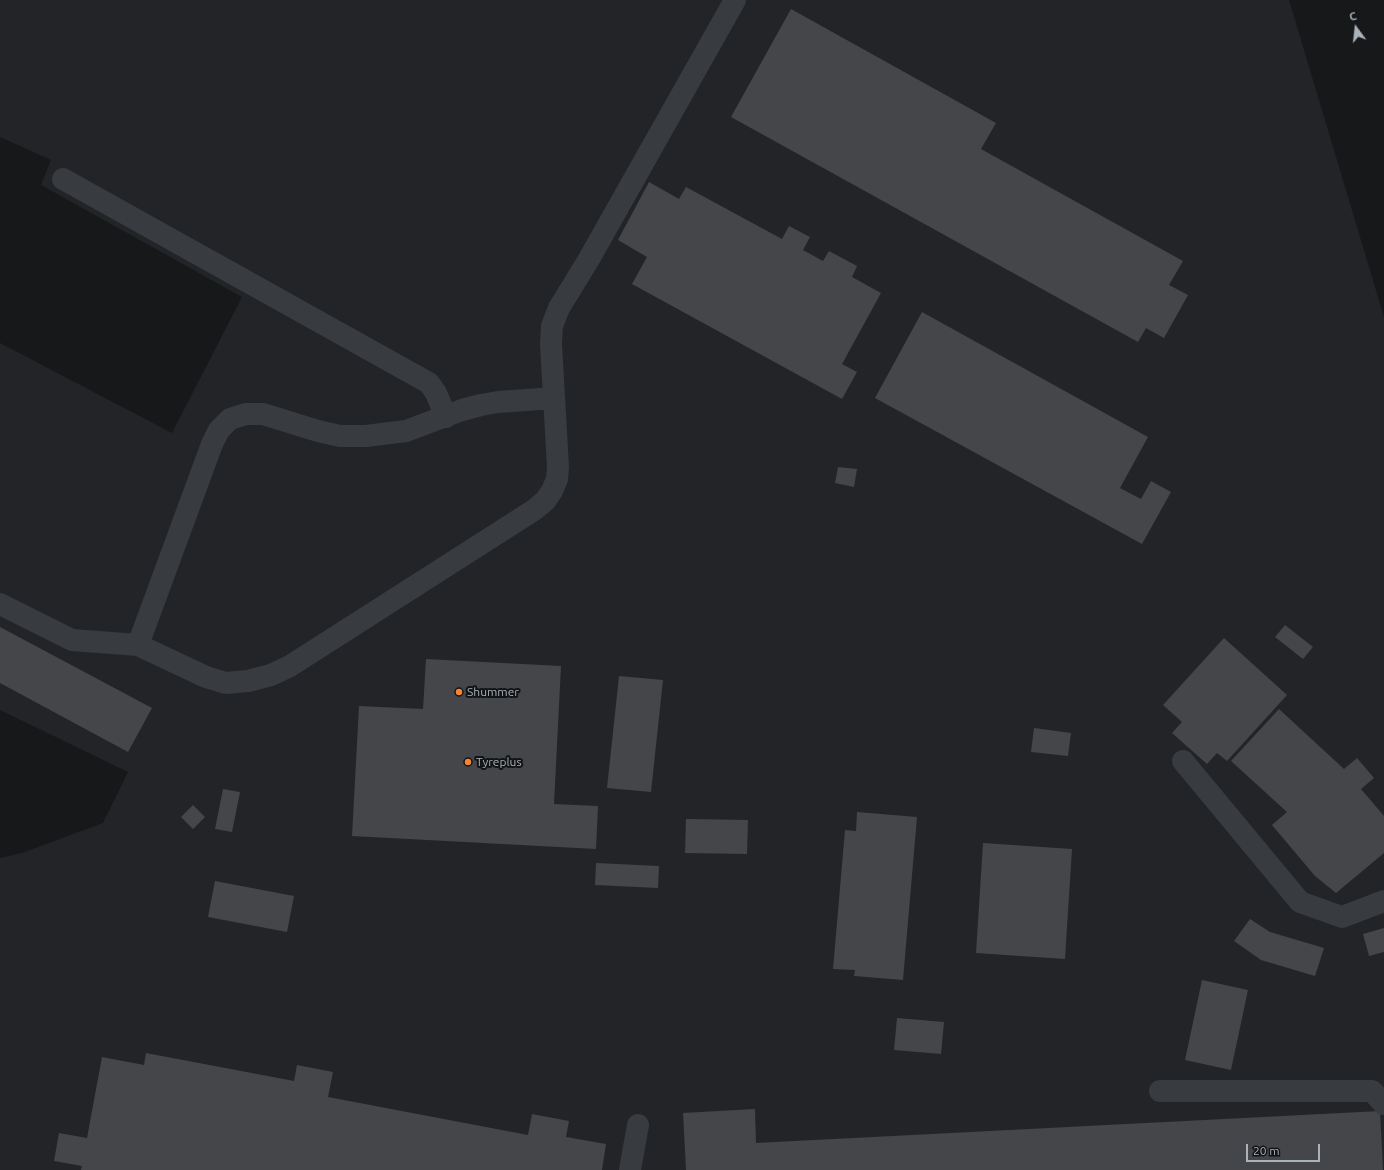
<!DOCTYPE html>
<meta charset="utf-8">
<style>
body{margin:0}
#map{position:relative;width:1384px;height:1170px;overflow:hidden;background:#17181a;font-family:Ubuntu,sans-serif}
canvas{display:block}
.north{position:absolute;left:1336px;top:8px;width:40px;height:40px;-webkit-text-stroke:3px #121315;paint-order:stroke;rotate:345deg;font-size:11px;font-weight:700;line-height:16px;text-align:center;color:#aab2ba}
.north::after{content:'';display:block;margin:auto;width:14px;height:18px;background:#aab2ba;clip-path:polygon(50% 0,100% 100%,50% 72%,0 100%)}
.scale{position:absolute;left:1246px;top:1144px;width:74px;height:18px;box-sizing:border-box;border:2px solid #aab2ba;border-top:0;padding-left:5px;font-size:12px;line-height:14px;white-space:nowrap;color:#aab2ba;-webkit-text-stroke:3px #121315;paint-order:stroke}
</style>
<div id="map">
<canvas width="1384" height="1170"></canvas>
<div class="north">С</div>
<div class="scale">20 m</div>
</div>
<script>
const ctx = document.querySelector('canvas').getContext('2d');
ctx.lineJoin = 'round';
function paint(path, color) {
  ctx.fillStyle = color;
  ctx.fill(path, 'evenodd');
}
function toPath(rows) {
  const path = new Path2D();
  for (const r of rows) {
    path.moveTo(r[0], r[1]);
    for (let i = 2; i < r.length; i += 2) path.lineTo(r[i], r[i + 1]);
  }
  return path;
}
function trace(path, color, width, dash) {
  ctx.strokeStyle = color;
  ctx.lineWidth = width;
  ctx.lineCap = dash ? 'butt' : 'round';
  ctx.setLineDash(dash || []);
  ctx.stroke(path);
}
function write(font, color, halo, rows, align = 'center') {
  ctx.font = font + ' Ubuntu,sans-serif';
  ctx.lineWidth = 4;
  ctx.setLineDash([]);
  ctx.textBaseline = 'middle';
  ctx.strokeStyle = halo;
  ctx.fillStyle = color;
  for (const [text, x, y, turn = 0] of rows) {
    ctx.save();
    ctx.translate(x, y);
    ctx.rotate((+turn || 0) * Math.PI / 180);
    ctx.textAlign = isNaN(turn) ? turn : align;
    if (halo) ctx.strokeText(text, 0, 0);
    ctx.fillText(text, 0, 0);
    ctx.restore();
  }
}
const built = toPath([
 [0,0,1289,0,1384,317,1384,1170,0,1170,0,858,22,853,103,823,128,772,0,710,0,343,172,433,242,297,41,185,51,160,0,137]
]);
const building = toPath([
 [791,9,996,123,981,149,1183,261,1169,285,1188,295,1164,338,1146,328,1138,342,731,117],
 [649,182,679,199,686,187,782,239,789,226,810,237,803,250,823,261,829,251,857,266,852,277,881,293,842,364,857,372,842,399,632,284,647,257,618,240],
 [922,312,1148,437,1120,488,1141,499,1151,481,1171,492,1142,544,875,398],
 [838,467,857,469,854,487,835,483],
 [1285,625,1313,647,1303,659,1275,637],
 [0,627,152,708,128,752,0,683],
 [1224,638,1287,695,1227,761,1217,753,1207,764,1172,733,1182,722,1163,705],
 [426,659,561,666,554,804,598,806,596,849,352,836,359,706,423,709],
 [619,676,663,680,651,792,607,788],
 [1279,709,1344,769,1357,758,1374,778,1361,789,1384,816,1384,853,1336,893,1315,876,1272,825,1287,812,1231,761],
 [1034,728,1071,733,1068,756,1031,752],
 [223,789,240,792,232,832,215,829],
 [193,805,205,817,193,829,181,817],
 [857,812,917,817,903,980,854,976,855,970,833,969,845,830,856,831],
 [686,819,748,820,747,854,685,853],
 [983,843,1072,849,1065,959,976,953],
 [596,863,659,866,658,888,595,885],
 [215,881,294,896,287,932,208,917],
 [1250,919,1270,932,1324,948,1315,976,1261,960,1234,941],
 [1384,928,1384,952,1369,956,1363,934],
 [1202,980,1248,990,1231,1070,1185,1060],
 [897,1018,944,1022,941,1054,894,1050],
 [146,1053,294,1081,297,1065,333,1072,328,1097,528,1135,532,1114,569,1121,566,1137,606,1144,602,1170,81,1170,82,1166,54,1161,59,1133,87,1138,102,1057,144,1065],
 [755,1109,756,1143,1380,1111,1383,1170,686,1170,683,1113]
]);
const minor = toPath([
 [63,179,429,383,436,393,446,417],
 [0,604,72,640,138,645,206,677,226,683,248,681,271,675,290,666,534,510,545,501,552,491,557,479,558,467,551,344,552,326,559,308,589,259,735,0],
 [138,645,212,444,219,430,230,419,246,414,263,414,318,431,340,436,366,436,406,431,462,410,481,405,498,402,554,398],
 [1183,761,1300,902,1342,917,1384,901],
 [1160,1091,1372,1091,1384,1104],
 [630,1170,638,1125]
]);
const markers = [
 [459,692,4,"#f48535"],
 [468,762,4,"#f48535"]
];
const poiNames = [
 ["Shummer",467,692],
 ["Tyreplus",476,762]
];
paint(built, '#232427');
paint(building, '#44464a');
trace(minor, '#383b3f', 22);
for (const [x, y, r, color] of markers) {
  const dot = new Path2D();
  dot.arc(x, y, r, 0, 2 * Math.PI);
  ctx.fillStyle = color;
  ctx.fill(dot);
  trace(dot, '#121315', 1.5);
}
write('12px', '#aab2ba', '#121315', poiNames, 'left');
</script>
